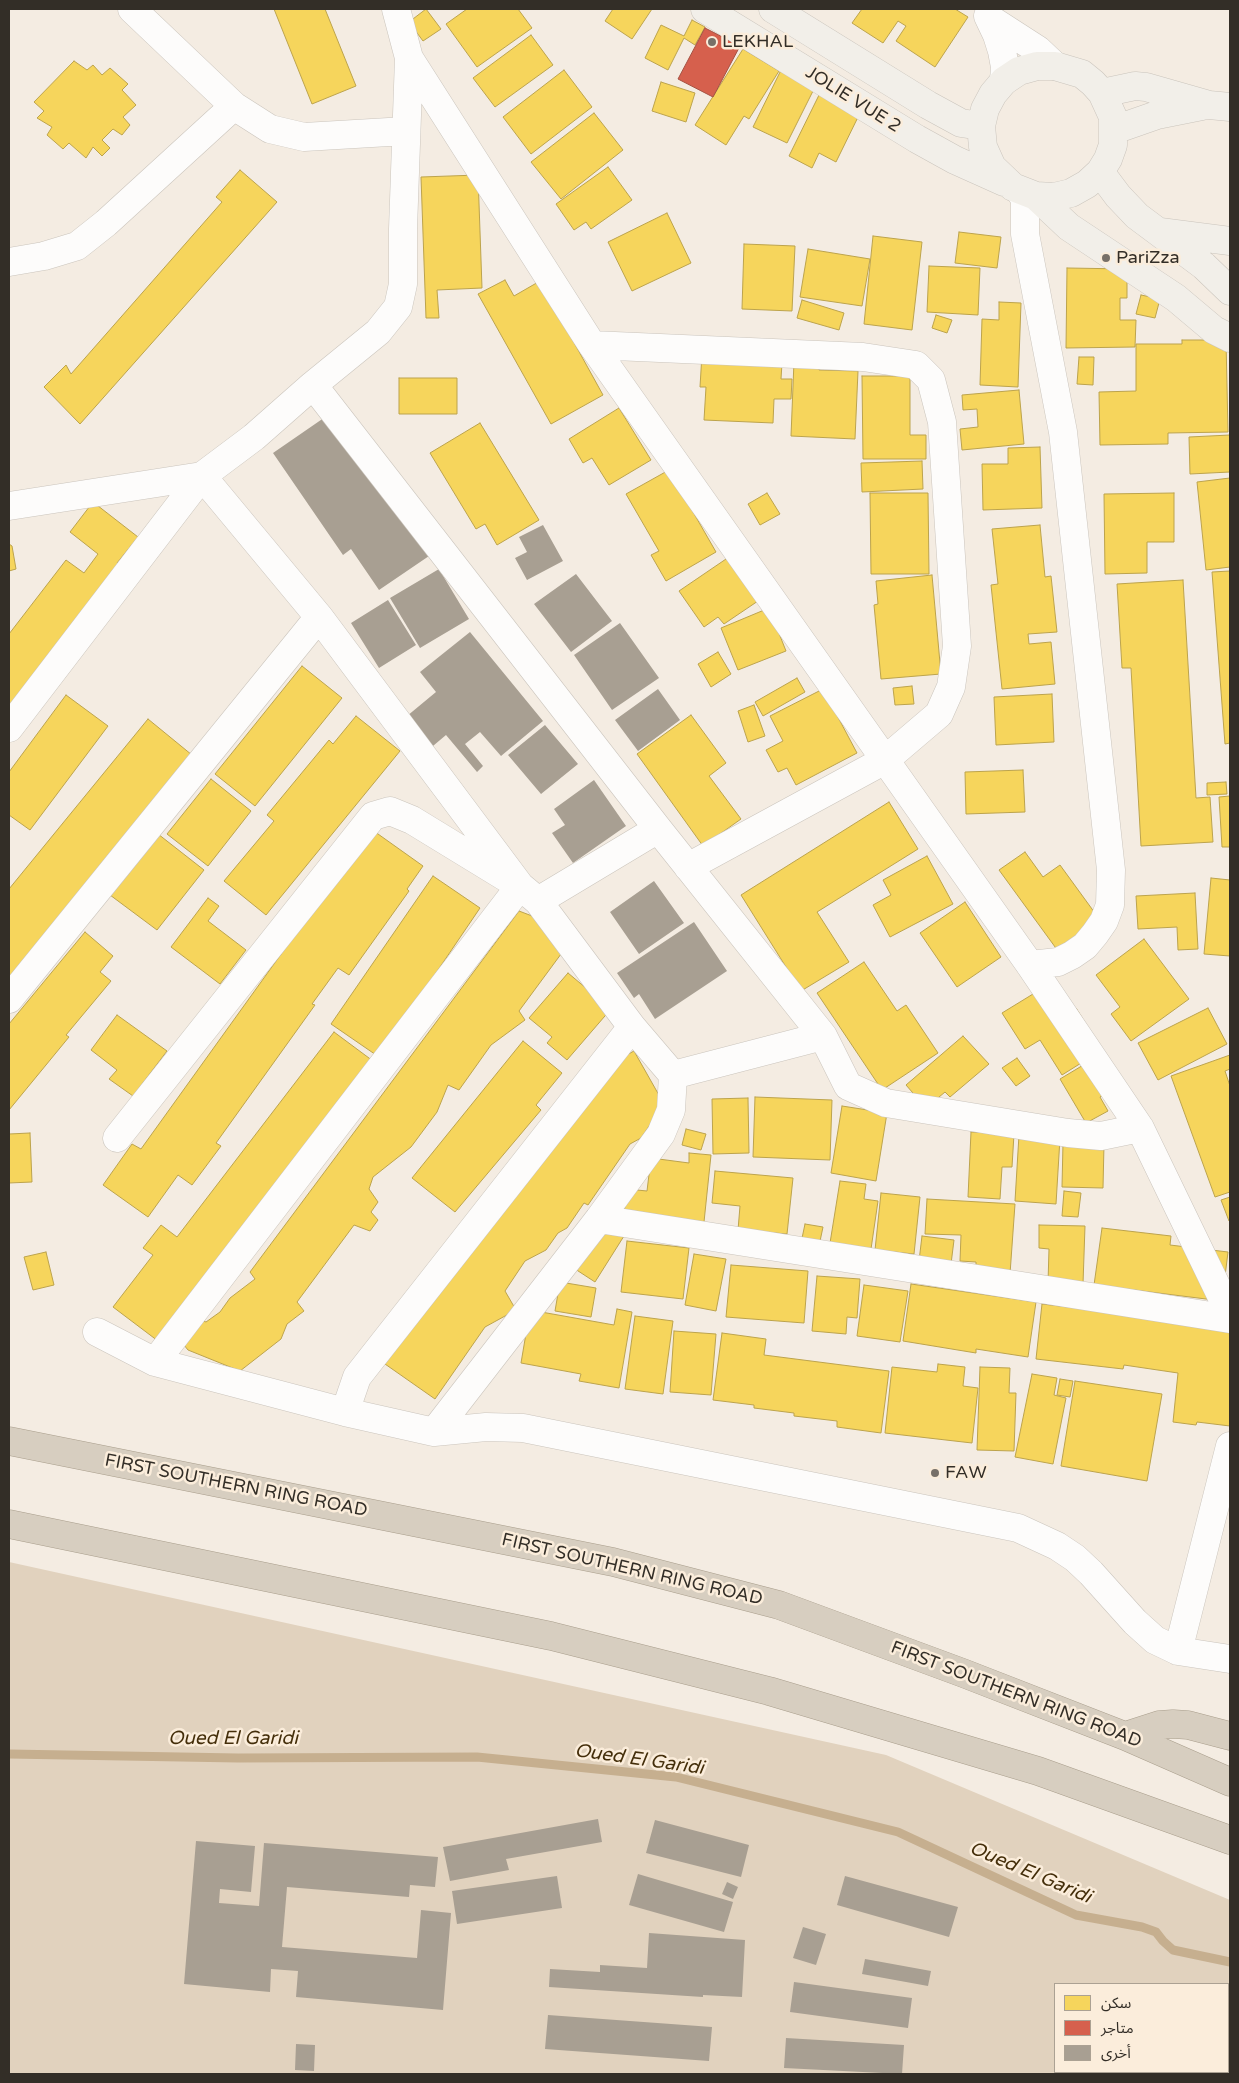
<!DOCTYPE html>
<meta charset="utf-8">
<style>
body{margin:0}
#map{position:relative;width:1239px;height:2083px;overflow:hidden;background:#f4ece2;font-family:"Varela Round","Noto Sans Arabic",sans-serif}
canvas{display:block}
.frame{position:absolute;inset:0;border:10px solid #332e27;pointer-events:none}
.legend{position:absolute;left:1054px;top:1983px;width:175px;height:90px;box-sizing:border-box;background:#fbeddb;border:1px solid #aba193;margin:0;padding:6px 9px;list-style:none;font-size:15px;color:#332e27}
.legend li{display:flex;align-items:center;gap:10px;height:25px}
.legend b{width:25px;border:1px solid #aba193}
</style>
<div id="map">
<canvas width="1239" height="2083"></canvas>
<div class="frame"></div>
<ul class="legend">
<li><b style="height:14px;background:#f6d55c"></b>سكن</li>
<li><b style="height:14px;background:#d6604d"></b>متاجر</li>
<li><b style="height:14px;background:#a89f92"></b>أخرى</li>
</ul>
</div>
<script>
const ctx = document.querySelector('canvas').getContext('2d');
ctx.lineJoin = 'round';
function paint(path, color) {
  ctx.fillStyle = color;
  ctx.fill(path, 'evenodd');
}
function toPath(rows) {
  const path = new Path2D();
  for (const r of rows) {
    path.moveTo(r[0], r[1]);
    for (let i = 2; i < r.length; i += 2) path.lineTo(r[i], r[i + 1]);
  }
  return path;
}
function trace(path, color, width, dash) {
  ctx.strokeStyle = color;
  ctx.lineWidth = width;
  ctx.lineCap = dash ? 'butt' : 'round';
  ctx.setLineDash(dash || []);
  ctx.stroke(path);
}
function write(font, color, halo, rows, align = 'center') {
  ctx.font = font + ' "Varela Round",sans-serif';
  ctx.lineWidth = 5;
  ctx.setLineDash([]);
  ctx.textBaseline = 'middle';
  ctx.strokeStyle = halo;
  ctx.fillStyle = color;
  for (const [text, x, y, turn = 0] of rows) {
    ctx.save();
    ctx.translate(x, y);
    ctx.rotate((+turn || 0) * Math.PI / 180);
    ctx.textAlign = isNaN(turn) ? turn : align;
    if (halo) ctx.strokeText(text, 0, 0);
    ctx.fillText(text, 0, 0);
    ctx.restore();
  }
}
const green = toPath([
 [9,1562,886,1755,1230,1900,1230,2074,9,2074],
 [1055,1984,1228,1984,1228,2072,1055,2072]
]);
const homes = toPath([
 [274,9,325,9,356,86,312,104,274,9],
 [426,9,441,29,423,41,409,22,426,9],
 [467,9,518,9,532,28,477,67,446,24,467,9],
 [613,9,652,9,632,39,605,21,613,9],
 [862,9,955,9,968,17,935,67,896,41,906,26,898,21,883,43,852,23,862,9],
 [692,20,705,27,695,45,684,38,668,70,645,58,661,25,684,36,692,20],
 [531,35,553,65,495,107,473,78,531,35],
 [743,49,779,71,749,119,744,116,726,145,695,125,743,49],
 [74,61,87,70,93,65,102,75,110,68,128,84,122,90,136,105,123,117,130,125,122,135,113,129,102,140,110,148,102,156,93,147,86,158,69,143,63,149,47,135,52,127,37,118,44,111,34,102,74,61],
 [783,66,817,83,787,143,753,127,783,66],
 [564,70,592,107,531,154,503,117,564,70],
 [661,82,695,93,686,122,652,111,661,82],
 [821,91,861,111,836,162,819,153,812,168,789,156,821,91],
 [594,113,623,150,561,199,531,162,594,113],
 [608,167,632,200,591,229,586,222,574,230,556,204,608,167],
 [240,170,277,202,80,424,44,387,66,365,71,374,222,202,216,197,240,170],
 [478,175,482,288,437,290,439,318,426,318,421,177,478,175],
 [667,213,691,263,632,291,608,242,667,213],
 [959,232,1001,237,997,268,955,263,959,232],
 [873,236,922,242,912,330,864,324,873,236],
 [744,244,795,246,792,311,742,309,744,244],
 [808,249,870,259,862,306,800,297,808,249],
 [929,266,980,268,978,315,927,312,929,266],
 [1067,268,1127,269,1127,298,1120,298,1120,320,1136,320,1135,347,1066,348,1067,268],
 [505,280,514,296,540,281,603,395,551,424,478,294,505,280],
 [1141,295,1160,299,1155,318,1136,314,1141,295],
 [802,300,844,313,839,330,797,318,802,300],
 [999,302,1021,303,1018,387,980,385,982,319,999,320,999,302],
 [936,315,952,320,947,333,932,328,936,315],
 [1182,340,1226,340,1228,432,1168,433,1168,444,1100,445,1099,392,1136,391,1136,344,1182,344,1182,340],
 [702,354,782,363,781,379,792,379,791,399,774,399,773,423,704,420,706,387,700,387,702,354],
 [1079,357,1094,357,1093,385,1077,384,1079,357],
 [794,361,820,362,819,370,858,371,855,439,791,436,794,361],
 [862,376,910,376,910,435,926,435,926,459,863,459,862,376],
 [399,378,457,378,457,414,399,414,399,378],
 [1019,390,1024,444,962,450,960,429,978,427,977,409,963,410,962,395,1019,390],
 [619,408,651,460,609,485,592,458,583,463,569,439,619,408],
 [480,423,539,520,497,545,485,524,476,529,430,453,480,423],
 [1230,435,1230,472,1190,474,1189,437,1230,435],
 [1040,447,1042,508,983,510,982,464,1008,464,1008,448,1040,447],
 [922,461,923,489,862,492,861,463,922,461],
 [669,470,716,552,666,581,651,555,659,551,626,494,669,470],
 [1230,478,1230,567,1206,570,1197,482,1230,478],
 [767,493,780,514,760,525,748,504,767,493],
 [870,493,928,493,929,574,871,574,870,493],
 [1174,493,1174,542,1147,542,1147,573,1105,574,1104,494,1174,493],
 [93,502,138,537,117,563,124,568,9,718,9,634,66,560,84,573,98,554,70,532,93,502],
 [1040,525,1045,577,1051,576,1057,632,1028,634,1029,644,1051,642,1055,684,1002,689,991,585,998,584,992,529,1040,525],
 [9,544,12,546,16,569,9,571,9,544],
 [729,557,758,601,724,624,718,617,704,627,679,591,729,557],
 [1230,571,1230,743,1225,744,1212,572,1230,571],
 [932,575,941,674,881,679,874,605,878,604,876,581,932,575],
 [1183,580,1196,798,1210,797,1213,842,1141,846,1131,668,1122,668,1117,584,1183,580],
 [769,608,786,651,738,670,721,628,769,608],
 [718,652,731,674,711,687,698,664,718,652],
 [302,666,342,698,255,806,215,774,302,666],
 [797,678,805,692,763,716,755,702,797,678],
 [912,686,914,704,895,705,893,688,912,686],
 [823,689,857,753,796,785,787,768,778,772,766,750,783,741,770,716,823,689],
 [1052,694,1054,742,996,745,994,697,1052,694],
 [66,695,108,726,30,830,9,815,9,772,66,695],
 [754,705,765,736,748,742,738,711,754,705],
 [691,715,726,763,709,776,741,819,703,846,637,754,691,715],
 [356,716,400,751,266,915,224,881,274,821,267,815,329,740,333,744,356,716],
 [148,719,192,755,9,977,9,889,148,719],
 [1023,770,1025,812,966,814,965,772,1023,770],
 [211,779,251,811,208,866,167,834,211,779],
 [1226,782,1227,794,1207,795,1207,783,1226,782],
 [1230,796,1230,847,1222,847,1219,797,1230,796],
 [889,802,918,849,817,912,849,962,801,991,741,895,889,802],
 [371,829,423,866,407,889,409,891,349,975,338,968,312,1004,315,1005,216,1143,221,1146,192,1185,178,1175,148,1217,103,1185,132,1144,141,1149,371,829],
 [158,834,204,870,157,930,110,895,158,834],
 [1025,852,1043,877,1060,865,1100,920,1058,951,999,870,1025,852],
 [927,856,953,904,890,937,873,905,891,895,883,880,927,856],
 [433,876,480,908,379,1057,331,1024,433,876],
 [1211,878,1230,880,1230,956,1204,954,1211,878],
 [1195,893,1198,949,1178,950,1177,927,1138,929,1136,896,1195,893],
 [208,898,219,906,208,921,246,950,220,984,171,947,208,898],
 [965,902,1001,957,957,987,920,933,965,902],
 [519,911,540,919,564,950,519,1011,525,1020,491,1045,459,1090,448,1085,437,1112,411,1147,373,1177,369,1189,378,1202,371,1212,378,1220,370,1231,354,1225,297,1302,304,1311,287,1324,281,1339,240,1371,188,1350,180,1340,196,1318,206,1322,220,1312,230,1298,255,1279,250,1272,519,911],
 [85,932,113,956,100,972,111,981,66,1035,69,1037,9,1110,9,1024,85,932],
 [1144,939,1189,999,1131,1041,1111,1014,1120,1007,1096,975,1144,939],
 [864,962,897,1011,906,1005,938,1053,882,1090,817,993,864,962],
 [568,973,611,1009,567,1060,547,1043,552,1037,529,1018,568,973],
 [1051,983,1070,1013,1076,1008,1102,1050,1062,1075,1040,1040,1025,1049,1002,1013,1051,983],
 [1208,1008,1227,1044,1158,1080,1138,1043,1208,1008],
 [117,1015,167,1051,133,1096,109,1079,117,1070,91,1050,117,1015],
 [334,1032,373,1061,158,1341,113,1307,153,1255,143,1248,161,1225,177,1237,334,1032],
 [963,1036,989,1064,950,1097,945,1092,926,1108,906,1085,963,1036],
 [523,1041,562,1073,536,1105,541,1110,455,1212,412,1178,523,1041],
 [634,1051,664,1104,641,1138,630,1144,588,1205,584,1203,567,1228,558,1233,546,1250,525,1261,505,1291,516,1310,485,1327,435,1399,385,1364,453,1268,501,1208,514,1200,512,1196,616,1061,634,1051],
 [1230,1055,1230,1069,1225,1071,1230,1086,1230,1192,1215,1197,1171,1076,1230,1055],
 [1017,1058,1030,1076,1016,1086,1002,1068,1017,1058],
 [1085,1064,1122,1084,1100,1097,1108,1111,1086,1123,1060,1079,1085,1064],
 [755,1097,832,1100,830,1160,753,1157,755,1097],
 [748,1098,749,1153,713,1154,712,1099,748,1098],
 [842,1106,887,1113,876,1181,831,1173,842,1106],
 [686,1129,706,1134,701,1150,682,1145,686,1129],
 [971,1132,1014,1134,1012,1167,1002,1167,1000,1199,968,1197,971,1132],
 [30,1133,32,1182,9,1183,9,1134,30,1133],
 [1019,1135,1060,1138,1056,1204,1015,1201,1019,1135],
 [1063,1143,1104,1144,1103,1188,1062,1187,1063,1143],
 [689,1153,711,1155,704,1222,624,1213,627,1189,647,1191,651,1158,689,1163,689,1153],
 [715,1171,793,1178,787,1234,738,1230,740,1206,712,1203,715,1171],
 [840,1181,866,1184,864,1199,878,1201,871,1249,830,1243,840,1181],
 [1064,1191,1081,1193,1078,1217,1062,1216,1064,1191],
 [881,1193,920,1197,914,1254,875,1250,881,1193],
 [1230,1197,1230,1220,1229,1221,1221,1200,1230,1197],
 [927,1199,1015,1204,1010,1274,976,1272,976,1262,960,1261,961,1235,925,1234,927,1199],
 [601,1221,624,1236,595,1282,572,1267,601,1221],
 [805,1224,823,1227,819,1246,801,1243,805,1224],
 [1039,1225,1085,1226,1083,1284,1048,1283,1049,1249,1039,1248,1039,1225],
 [1102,1228,1171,1236,1170,1245,1228,1252,1222,1301,1094,1285,1102,1228],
 [922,1236,954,1240,951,1264,919,1261,922,1236],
 [627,1241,689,1248,683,1299,621,1292,627,1241],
 [46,1252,54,1285,33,1290,24,1257,46,1252],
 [694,1254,726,1259,716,1311,685,1305,694,1254],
 [731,1265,808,1271,804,1323,726,1317,731,1265],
 [817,1276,860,1279,857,1318,847,1317,846,1334,812,1331,817,1276],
 [560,1282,596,1288,591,1317,555,1311,560,1282],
 [911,1284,1036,1302,1028,1357,976,1349,976,1353,903,1341,911,1284],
 [864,1285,908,1291,900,1342,857,1336,864,1285],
 [1042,1304,1175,1319,1230,1330,1230,1426,1197,1422,1196,1425,1173,1422,1178,1373,1124,1365,1123,1369,1036,1359,1042,1304],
 [617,1309,632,1312,619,1388,579,1381,581,1374,521,1363,530,1310,614,1325,617,1309],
 [635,1316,673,1321,663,1394,625,1389,635,1316],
 [674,1331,716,1334,711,1395,670,1392,674,1331],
 [722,1333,766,1339,764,1355,889,1371,881,1433,837,1427,837,1421,794,1416,794,1413,754,1408,754,1405,713,1400,722,1333],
 [938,1364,965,1367,963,1386,978,1388,972,1443,885,1433,892,1367,937,1372,938,1364],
 [980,1367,1010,1368,1009,1393,1016,1393,1014,1451,977,1450,980,1367],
 [1032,1374,1057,1378,1054,1395,1066,1398,1053,1464,1015,1457,1032,1374],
 [1060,1379,1073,1381,1070,1397,1057,1395,1060,1379],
 [1075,1381,1162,1394,1147,1481,1061,1466,1075,1381]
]);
const shops = toPath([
 [705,28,740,46,713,97,678,79,705,28]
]);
const stream = toPath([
 [9,1754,238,1758,477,1757,676,1777,898,1832,1076,1915,1142,1927,1156,1932,1163,1941,1173,1950,1230,1962]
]);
const building = toPath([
 [331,413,429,556,379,590,351,549,343,555,273,453],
 [543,525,563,561,527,580,515,558,527,552,519,537],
 [439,569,469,619,420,648,390,598],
 [576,574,612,621,571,652,534,604],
 [388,600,416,645,379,668,351,623],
 [620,623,659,678,612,710,574,655],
 [470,632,543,721,501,756,480,732,465,744,483,766,477,772,446,735,427,751,401,721,436,692,420,672],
 [658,689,680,720,638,751,615,720],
 [545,725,578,764,541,794,508,755],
 [594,780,626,826,573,863,552,833,565,825,554,809],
 [654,881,684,923,639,954,610,912],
 [694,922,727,971,655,1019,639,994,634,998,617,973],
 [598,1819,602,1842,506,1859,509,1870,450,1881,443,1847],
 [655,1820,749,1845,741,1877,646,1853],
 [196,1841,255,1846,251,1892,220,1889,219,1903,259,1906,264,1843,438,1857,435,1887,410,1885,409,1897,287,1887,282,1947,417,1958,421,1910,451,1913,443,2010,296,1997,298,1971,271,1969,270,1992,184,1984],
 [638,1874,733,1902,724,1932,629,1905],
 [557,1876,562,1908,457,1924,452,1891],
 [845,1876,958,1907,949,1937,837,1905],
 [727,1882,738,1887,733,1899,722,1894],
 [803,1927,826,1934,816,1965,793,1958],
 [649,1933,745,1940,742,1997,703,1995,703,1997,549,1987,550,1969,600,1972,600,1965,647,1968],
 [865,1959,931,1971,928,1986,862,1974],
 [794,1982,912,1998,908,2028,790,2012],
 [548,2015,712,2027,709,2061,545,2049],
 [786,2038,904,2045,902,2074,784,2068],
 [296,2044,315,2045,314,2071,295,2070]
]);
const street = toPath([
 [132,9,234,106,270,129,304,137,406,131],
 [988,16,997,35,1002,51,1005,67,1004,81],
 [990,19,1038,50,1055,66],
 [409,58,592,345,1030,965,1140,1128,1230,1314],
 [1020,191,1025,199,1025,234,1063,432,1111,870,1110,905,1104,921,1095,934,1085,946,1072,955,1058,962,1030,965],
 [9,262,44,256,77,246,106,223,234,106],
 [592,345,863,357,916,365,931,380,942,422,957,646,951,687,939,714,885,760,688,867],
 [313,385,658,829,823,1036,848,1086,886,1103,1068,1133,1101,1136,1140,1128],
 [9,506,202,476,254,437,313,385,378,332,398,307,403,284,403,229,409,58,396,9],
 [9,728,202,476,319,617,520,886,538,901,632,1027,673,1075,671,1110,661,1134,599,1219,434,1432],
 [538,901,658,829],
 [9,999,319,617],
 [673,1075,823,1036],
 [117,1138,373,816,390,811,412,820,520,886,155,1362],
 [599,1219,1230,1319],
 [97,1332,155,1362,345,1412,434,1432,486,1427,523,1428,1018,1528,1057,1546,1075,1558,1091,1573,1135,1622,1155,1640,1178,1651,1230,1659],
 [345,1412,357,1377,632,1027],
 [1178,1651,1230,1446]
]);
const secondary = toPath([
 [705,9,917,139,955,160,1004,182],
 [773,9,928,105,961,123,981,126],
 [1102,93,1135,86,1146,87,1209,105,1230,107],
 [1114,130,1157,115,1202,106],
 [1100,172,1118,196,1137,216,1204,266,1230,291],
 [1036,196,1054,197,1071,193,1087,184,1100,172,1108,159,1113,145,1113,117,1102,93,1093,83,1082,74,1055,66,1037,66,1019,71,1004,81,993,94,985,109,981,126,983,147,992,167,1013,187,1036,196,1069,227,1176,298,1214,330,1230,338],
 [1160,232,1230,241]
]);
const highway = toPath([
 [9,1441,613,1562,779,1605,963,1673,1125,1736,1230,1782],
 [9,1524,551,1636,769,1691,1038,1771,1230,1840],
 [1125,1736,1159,1725,1173,1724,1188,1725,1230,1736]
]);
const markers = [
 [712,42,5,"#777068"],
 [1106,258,5,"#777068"],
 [935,1473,5,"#777068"]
];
const poiNames = [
 ["LEKHAL",722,42],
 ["PariZza",1116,258],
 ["FAW",945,1473]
];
const streetNames = [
 ["JOLIE VUE 2",853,100,32],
 ["FIRST SOUTHERN RING ROAD",236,1486,11],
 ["FIRST SOUTHERN RING ROAD",632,1570,13],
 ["FIRST SOUTHERN RING ROAD",1016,1695,21]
];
const waterNames = [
 ["Oued El Garidi",233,1739],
 ["Oued El Garidi",639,1760,8],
 ["Oued El Garidi",1030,1873,23]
];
paint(green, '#e1d2be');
paint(homes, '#f6d55c');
trace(homes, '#bca34c', 1);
paint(shops, '#d6604d');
trace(shops, '#a55142', 1);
trace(stream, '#c6af8f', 9);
paint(building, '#a89f92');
trace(street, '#cac4bc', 29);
trace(secondary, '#cac4bc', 29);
trace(highway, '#a99e8c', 29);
trace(street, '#fdfcfb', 28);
trace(secondary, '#f2efe9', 28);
trace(highway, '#d7cec0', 28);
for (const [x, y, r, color] of markers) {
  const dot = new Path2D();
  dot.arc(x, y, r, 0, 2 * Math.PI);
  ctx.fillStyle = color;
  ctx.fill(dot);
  trace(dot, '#fbeddb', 2);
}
write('18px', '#332e27', '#fbeddb', poiNames, 'left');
write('18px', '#332e27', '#fbeddb', streetNames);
write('italic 19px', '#442e0a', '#fbeddb', waterNames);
</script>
